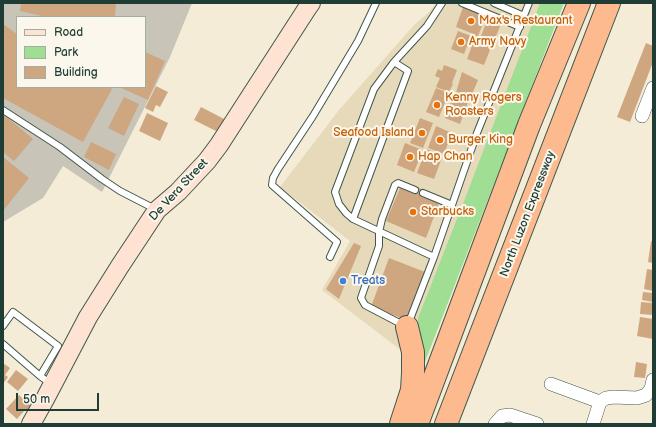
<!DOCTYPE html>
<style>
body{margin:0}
#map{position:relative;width:656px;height:427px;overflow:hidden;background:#f4ecd6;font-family:"Balsamiq Sans",sans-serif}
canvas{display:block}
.frame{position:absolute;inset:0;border:4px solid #1f3d34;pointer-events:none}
.legend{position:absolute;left:16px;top:16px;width:130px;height:72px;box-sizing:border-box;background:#fbf7ec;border:1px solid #a3ada2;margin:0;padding:5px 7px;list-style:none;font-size:12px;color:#1f3d34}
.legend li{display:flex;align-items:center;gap:8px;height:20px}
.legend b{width:20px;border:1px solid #a3ada2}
.scale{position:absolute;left:16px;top:393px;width:83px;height:18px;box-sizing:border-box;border:2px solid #1f3d34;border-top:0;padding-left:5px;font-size:12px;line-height:14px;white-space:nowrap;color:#1f3d34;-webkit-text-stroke:3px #fbf7ec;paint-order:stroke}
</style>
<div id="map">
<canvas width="656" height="427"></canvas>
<div class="frame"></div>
<ul class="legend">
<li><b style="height:5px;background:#fee3d2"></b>Road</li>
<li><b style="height:11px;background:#9fde93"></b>Park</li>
<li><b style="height:11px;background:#cea680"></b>Building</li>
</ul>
<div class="scale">50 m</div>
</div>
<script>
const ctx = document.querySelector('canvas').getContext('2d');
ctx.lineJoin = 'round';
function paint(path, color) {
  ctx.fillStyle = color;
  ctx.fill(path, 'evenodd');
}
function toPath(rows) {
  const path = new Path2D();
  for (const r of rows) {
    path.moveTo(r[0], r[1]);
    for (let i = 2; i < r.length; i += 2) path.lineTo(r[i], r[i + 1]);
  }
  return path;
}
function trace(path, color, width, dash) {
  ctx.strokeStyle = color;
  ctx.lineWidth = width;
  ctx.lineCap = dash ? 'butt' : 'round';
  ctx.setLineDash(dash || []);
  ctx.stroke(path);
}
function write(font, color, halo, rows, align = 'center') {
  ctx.font = font + ' "Balsamiq Sans",sans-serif';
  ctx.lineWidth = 4;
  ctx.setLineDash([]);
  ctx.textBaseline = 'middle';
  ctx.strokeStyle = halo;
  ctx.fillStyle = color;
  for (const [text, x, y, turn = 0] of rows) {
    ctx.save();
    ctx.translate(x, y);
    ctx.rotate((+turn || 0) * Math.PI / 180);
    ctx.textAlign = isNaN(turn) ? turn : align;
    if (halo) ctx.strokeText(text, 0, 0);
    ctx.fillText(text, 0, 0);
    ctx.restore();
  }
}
const built = toPath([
 [437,3,563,3,423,367,322,290,350,241,280,187,339,110,414,25,428,13]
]);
const industrial = toPath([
 [3,3,192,3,170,57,102,192,63,166,43,198,3,222],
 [17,17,145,17,145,87,17,87]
]);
const green = toPath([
 [540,3,564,3,423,367,417,362,418,318,466,196]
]);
const building = toPath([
 [21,3,116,3,115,17,46,17,20,11],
 [463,7,486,16,478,36,493,42,484,65,467,59,476,35,456,27],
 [489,16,502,21,494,41,481,36],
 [3,24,17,34,17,87,109,87,112,89,83,142,3,98],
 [458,31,471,36,464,54,451,49],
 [646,43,653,46,653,62,630,122,617,117],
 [145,52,165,61,148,100,119,87,145,87],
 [444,65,457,70,452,83,453,84,449,92,436,87,440,78,435,76,438,69,442,71],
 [462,72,478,80,470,99,456,93],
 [156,86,168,92,160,107,156,105,153,112,145,108],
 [436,88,449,93,439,117,426,112],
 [454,94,469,100,460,124,445,118],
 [124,97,139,104,124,136,108,128],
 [201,107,226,120,220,133,194,120],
 [147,113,168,123,160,141,139,131],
 [3,114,33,139,14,161,3,152],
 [420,118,433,123,423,148,410,143],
 [436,126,452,133,444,154,428,148],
 [91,142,116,154,109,170,84,157],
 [405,143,423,150,414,172,397,165],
 [426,149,443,155,434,179,417,173],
 [3,157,29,178,3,211],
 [417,187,424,190,422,197,439,203,426,238,386,221,400,188,414,194],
 [651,241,653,242,653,263,648,262],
 [354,243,361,246,339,299,326,289],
 [389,258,425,272,407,320,371,307],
 [647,269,653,270,653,291,644,289],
 [643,292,653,293,653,302,642,300],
 [641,302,653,303,653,315,640,314],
 [640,317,653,319,653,339,637,336],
 [636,362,647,364,645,378,634,377],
 [3,363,10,368,5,375,8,377,3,384],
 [16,370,28,379,18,391,7,382],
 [19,395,35,410,31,415,25,410,17,419,6,409]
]);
const lane = toPath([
 [462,3,520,27],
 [494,3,524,16],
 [3,110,60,147,102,179,120,191,155,209],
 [415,190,398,183,395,185,382,219,379,232,379,246,361,298,365,305,407,327,434,257,477,133,529,3],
 [423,193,452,205],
 [353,219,408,71,394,62],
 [330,257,337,242,272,185,273,178,278,169,313,116,358,41,376,3],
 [434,257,353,219,346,213,339,204,335,192,374,89,394,62,427,26,442,3],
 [3,326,13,312,58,346,40,376],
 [3,344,40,376,47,381,52,383]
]);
const street = toPath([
 [642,116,653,88],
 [551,384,600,402],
 [495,424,502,416,510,415,537,424],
 [593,424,600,402,606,398,614,397,637,398,646,395,651,389,653,380]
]);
const secondary = toPath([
 [31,424,45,399,88,317,120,266,157,210,178,192,207,161,219,145,308,7,311,3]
]);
const highway = toPath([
 [401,424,412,390,413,373,413,352,407,327],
 [417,424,529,125,579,3],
 [446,424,609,3]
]);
const markers = [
 [471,21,4,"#e8710a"],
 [461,42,4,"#e8710a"],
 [437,105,4,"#e8710a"],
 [422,133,4,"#e8710a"],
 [440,140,4,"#e8710a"],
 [410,157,4,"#e8710a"],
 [413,212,4,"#e8710a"],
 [343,281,4,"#3f7fe0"]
];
const foodNames = [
 ["Max's Restaurant",479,21],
 ["Army Navy",469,42],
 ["Kenny Rogers",445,98],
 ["Roasters",445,112],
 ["Seafood Island",414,133,"right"],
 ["Burger King",448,140],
 ["Hap Chan",418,157],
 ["Starbucks",421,212]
];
const streetNames = [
 ["De Vera Street",179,190,-47],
 ["North Luzon Expressway",528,214,-69]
];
const shopNames = [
 ["Treats",351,281]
];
paint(built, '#e6daba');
paint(industrial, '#c8c4b8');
paint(green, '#9fde93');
paint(building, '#cea680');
trace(lane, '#3f574c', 8);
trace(street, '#3f574c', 14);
trace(secondary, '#3f574c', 20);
trace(highway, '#3f574c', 24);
trace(lane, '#fff', 6);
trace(street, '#fff', 13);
trace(secondary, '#fee3d2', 18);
trace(highway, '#fcba8e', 22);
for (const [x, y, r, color] of markers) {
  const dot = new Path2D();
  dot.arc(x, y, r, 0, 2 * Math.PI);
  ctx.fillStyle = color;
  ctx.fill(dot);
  trace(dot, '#fbf7ec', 1.5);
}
write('12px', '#c56008', '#fbf7ec', foodNames, 'left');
write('12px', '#1f3d34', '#fbf7ec', streetNames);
write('12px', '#366cbe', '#fbf7ec', shopNames, 'left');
</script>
